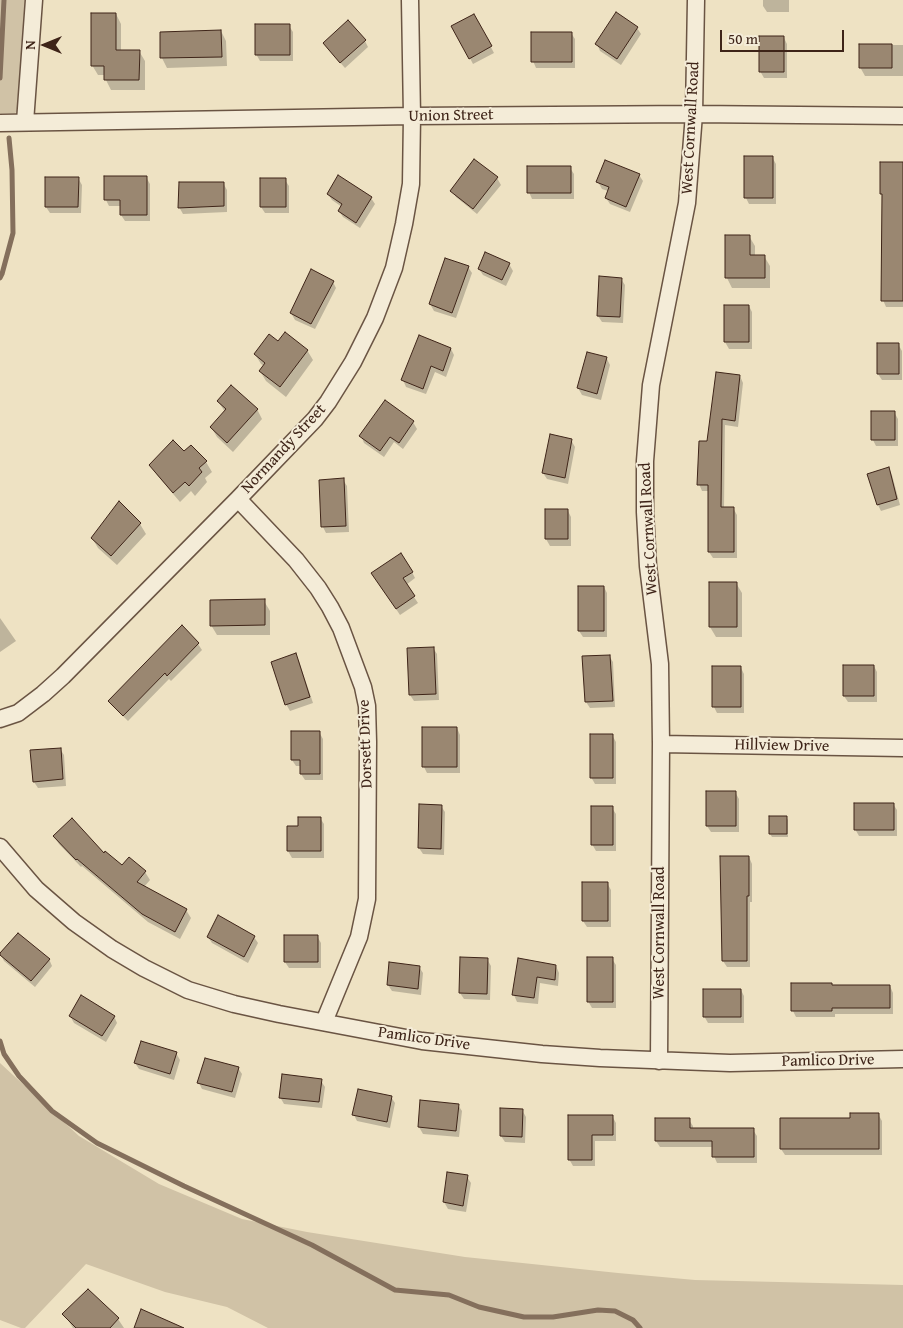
<!DOCTYPE html>
<style>
body{margin:0}
#map{position:relative;width:903px;height:1328px;overflow:hidden;background:#eee2c3;font-family:"Gentium Book Plus",serif}
canvas{display:block}
.north{position:absolute;left:20px;top:20px;width:50px;height:50px;-webkit-text-stroke:4px #f4ecd8;paint-order:stroke;rotate:270deg;font-size:14px;font-weight:700;line-height:20px;text-align:center;color:#3e2418}
.north::after{content:'';display:block;margin:auto;width:18px;height:22px;background:#3e2418;clip-path:polygon(50% 0,100% 100%,50% 72%,0 100%)}
.scale{position:absolute;left:720px;top:30px;width:124px;height:22px;box-sizing:border-box;border:2px solid #3e2418;border-top:0;padding-left:6px;font-size:15px;line-height:18px;white-space:nowrap;color:#3e2418;-webkit-text-stroke:4px #f4ecd8;paint-order:stroke}
</style>
<div id="map">
<canvas width="903" height="1328"></canvas>
<div class="north">N</div>
<div class="scale">50 m</div>
</div>
<script>
const ctx = document.querySelector('canvas').getContext('2d');
ctx.lineJoin = 'round';
function paint(path, color) {
  ctx.fillStyle = color;
  ctx.fill(path, 'evenodd');
}
function toPath(rows) {
  const path = new Path2D();
  for (const r of rows) {
    path.moveTo(r[0], r[1]);
    for (let i = 2; i < r.length; i += 2) path.lineTo(r[i], r[i + 1]);
  }
  return path;
}
function trace(path, color, width, dash) {
  ctx.strokeStyle = color;
  ctx.lineWidth = width;
  ctx.lineCap = dash ? 'butt' : 'round';
  ctx.setLineDash(dash || []);
  ctx.stroke(path);
}
function write(font, color, halo, rows, align = 'center') {
  ctx.font = font + ' "Gentium Book Plus",serif';
  ctx.lineWidth = 4;
  ctx.setLineDash([]);
  ctx.textBaseline = 'middle';
  ctx.strokeStyle = halo;
  ctx.fillStyle = color;
  for (const [text, x, y, turn = 0] of rows) {
    ctx.save();
    ctx.translate(x, y);
    ctx.rotate((+turn || 0) * Math.PI / 180);
    ctx.textAlign = isNaN(turn) ? turn : align;
    if (halo) ctx.strokeText(text, 0, 0);
    ctx.fillText(text, 0, 0);
    ctx.restore();
  }
}
const green = toPath([
 [0,0,28,0,20,109,15,113,0,113],
 [0,1063,79,1136,159,1184,242,1219,307,1232,465,1257,618,1273,695,1280,903,1285,903,1328,268,1328,227,1307,165,1292,86,1264,25,1328,21,1328,0,1320]
]);
const shadow = toPath([
 [763,0,789,0,789,12,767,12,763,6],
 [116,14,121,24,121,51,139,51,145,61,145,90,111,90,106,80,106,75,98,75,92,65],
 [474,15,494,53,473,64,453,26],
 [289,26,293,32,293,61,260,61,256,54],
 [637,28,641,34,621,65,600,51,597,44],
 [221,31,226,41,227,66,167,68,162,58],
 [571,33,575,39,575,68,536,68,533,61],
 [784,38,787,44,787,78,764,78,760,71],
 [365,41,368,47,345,68,328,49,325,43],
 [860,45,903,45,903,76,865,76,860,67],
 [772,157,776,164,776,204,749,204,746,198],
 [903,163,903,307,886,307,883,300,883,198,881,193],
 [570,168,574,174,574,199,532,199,529,192],
 [639,175,643,181,630,212,610,204,606,198,608,191,602,189,598,182],
 [146,177,150,184,150,221,125,221,121,215,121,206,109,206,106,200],
 [78,178,82,185,81,213,50,213,46,207],
 [497,178,501,185,477,214,456,197,452,191],
 [285,180,289,186,289,213,265,213,261,207],
 [223,183,227,190,227,212,183,214,179,207],
 [328,194,371,198,375,204,360,228,343,217,339,211,342,207,332,200],
 [749,236,755,246,755,256,764,256,770,266,770,288,732,288,727,278],
 [509,264,513,271,506,286,483,275,479,269],
 [468,267,472,273,456,318,434,311,430,304],
 [621,279,625,285,623,323,602,322,598,316],
 [333,282,336,288,315,329,295,320,291,313],
 [725,306,749,306,752,312,752,349,729,349,725,342],
 [279,343,307,350,313,360,286,397,266,381,260,371,264,366,261,364,255,354],
 [898,344,902,351,902,380,882,380,878,374],
 [451,349,454,355,446,377,435,372,426,394,406,387,403,380],
 [607,359,610,365,601,400,582,395,578,388],
 [740,376,743,383,738,427,725,425,724,508,733,508,737,515,737,558,713,558,709,552,709,491,702,491,699,484,708,442],
 [218,401,257,409,262,419,233,452,217,437,211,427,225,412],
 [385,402,413,422,417,429,403,449,394,442,384,457,364,443,361,436],
 [894,412,898,419,898,446,876,446,873,440],
 [571,440,575,447,568,484,547,479,543,473],
 [191,446,206,462,212,472,205,478,207,482,195,496,191,491,180,502,157,475,151,465,184,453],
 [889,468,892,475,900,505,881,511,878,505],
 [343,480,347,486,349,532,326,533,323,527],
 [119,503,140,524,146,534,117,565,98,548,92,538],
 [546,511,568,511,571,517,571,546,550,546,546,539],
 [412,572,415,578,406,585,418,603,400,615,377,580],
 [736,583,742,593,742,637,716,637,710,627],
 [604,587,607,593,607,637,583,637,579,631],
 [264,601,270,611,270,635,217,635,211,625],
 [0,618,16,641,0,652],
 [182,627,198,644,202,650,171,681,169,679,128,721,114,707,110,701],
 [433,648,437,654,439,700,414,701,410,695],
 [295,655,299,661,313,703,290,711,286,704],
 [609,656,613,662,615,707,590,708,586,702,583,658],
 [874,666,877,672,877,702,848,702,844,696],
 [741,668,744,674,744,713,717,713,714,707],
 [457,728,460,735,460,773,427,773,424,767],
 [292,732,319,732,323,739,323,780,305,780,301,774,301,766,296,766,292,760],
 [612,735,616,742,616,784,595,784,591,777],
 [60,749,64,755,66,786,38,788,34,782],
 [735,792,739,799,739,832,711,832,707,826],
 [893,804,897,810,897,836,859,836,855,829],
 [441,806,445,812,444,855,423,854,419,848],
 [612,808,616,814,616,851,596,851,592,844],
 [770,817,786,817,788,820,788,837,772,837,770,834],
 [320,818,324,824,324,858,292,858,288,851,288,827,300,827],
 [54,836,104,855,122,867,129,858,145,872,150,880,144,887,186,910,191,918,180,939,148,922,82,866,81,867,59,844],
 [749,857,752,864,752,902,750,902,750,967,727,967,723,961],
 [607,883,611,890,611,927,587,927,583,921],
 [317,936,321,943,321,968,289,968,285,962],
 [208,937,254,937,258,943,248,963,212,943],
 [1,955,49,959,52,966,35,987,4,961],
 [487,959,491,966,490,1000,464,999,460,993],
 [612,959,616,965,616,1008,592,1008,588,1001],
 [519,960,556,966,559,973,558,986,540,983,538,1004,517,1002,514,995],
 [419,967,423,973,421,995,392,991,388,985],
 [833,986,890,986,893,993,893,1014,835,1014,835,1017,796,1017,793,1011],
 [741,990,744,996,744,1023,708,1023,704,1016],
 [70,1016,114,1016,117,1023,106,1042,74,1023],
 [176,1053,180,1060,174,1080,139,1069,135,1063],
 [238,1068,242,1074,235,1098,202,1089,199,1083],
 [321,1081,325,1087,322,1108,284,1104,280,1097],
 [391,1097,395,1103,390,1128,357,1121,354,1115],
 [458,1105,462,1111,459,1137,423,1134,419,1127],
 [522,1110,526,1117,525,1143,505,1142,501,1136],
 [878,1114,882,1121,882,1155,785,1155,781,1149,852,1120],
 [569,1116,612,1116,616,1123,616,1141,595,1141,595,1166,573,1166,569,1159],
 [689,1120,693,1126,693,1130,753,1130,757,1136,757,1163,717,1163,714,1156,714,1147,660,1147,656,1141],
 [467,1177,471,1183,466,1212,448,1209,444,1202],
 [88,1290,118,1319,124,1328,73,1328,64,1314]
]);
const stream = toPath([
 [0,78,4,0],
 [0,278,2,274,13,233,12,170,9,138],
 [0,1041,4,1054,19,1076,52,1111,97,1143,184,1186,312,1245,395,1290,449,1295,479,1307,524,1317,553,1317,598,1310,615,1311,633,1320,640,1328]
]);
const building = toPath([
 [616,12,638,27,617,59,595,44,616,12],
 [91,13,116,13,116,50,140,50,139,80,104,80,104,66,91,66,91,13],
 [474,14,492,46,469,59,451,26,474,14],
 [348,20,366,40,340,63,323,43,348,20],
 [255,24,290,24,290,55,255,55,255,24],
 [221,30,222,57,160,58,160,32,221,30],
 [531,32,572,32,572,62,531,62,531,32],
 [759,36,784,36,784,72,759,72,759,36],
 [859,44,892,44,892,68,859,68,859,44],
 [744,156,773,156,773,198,744,198,744,156],
 [474,159,498,177,473,209,450,191,474,159],
 [605,160,640,174,626,207,605,198,609,187,596,182,605,160],
 [880,162,903,162,903,301,881,301,882,194,880,194,880,162],
 [527,166,571,166,571,193,527,193,527,166],
 [338,175,372,197,356,223,338,211,342,204,327,194,338,175],
 [104,176,147,176,147,215,120,215,120,200,104,200,104,176],
 [45,177,79,177,78,207,45,207,45,177],
 [260,178,286,178,286,207,260,207,260,178],
 [179,182,224,182,224,206,178,208,179,182],
 [725,235,750,235,750,255,765,255,765,278,725,278,725,235],
 [485,252,510,263,502,280,478,269,485,252],
 [445,258,469,266,452,313,429,304,445,258],
 [311,269,334,281,311,324,290,313,311,269],
 [599,276,622,278,620,317,597,316,599,276],
 [724,305,749,305,749,342,724,342,724,305],
 [285,332,308,350,280,387,259,371,265,363,254,354,269,334,278,341,285,332],
 [419,335,451,348,443,371,431,366,423,389,401,380,419,335],
 [877,343,899,343,899,374,877,374,877,343],
 [587,352,607,357,597,394,577,388,587,352],
 [716,372,740,375,735,421,722,419,721,507,734,507,734,552,708,552,708,485,697,485,699,441,707,441,716,372],
 [231,385,258,409,227,443,210,427,226,409,217,401,231,385],
 [385,400,414,421,399,443,390,437,380,451,359,436,385,400],
 [871,411,895,411,895,440,871,440,871,411],
 [550,434,572,439,565,478,542,473,550,434],
 [173,440,184,451,191,445,207,461,199,468,202,472,189,486,185,482,173,493,149,465,173,440],
 [889,467,897,499,877,505,867,474,889,467],
 [344,478,346,526,321,527,319,480,344,478],
 [119,501,141,523,111,556,91,538,119,501],
 [545,509,568,509,568,539,545,539,545,509],
 [401,553,413,572,403,578,415,596,396,609,371,573,401,553],
 [709,582,737,582,737,627,709,627,709,582],
 [578,586,604,586,604,631,578,631,578,586],
 [265,599,265,625,210,626,210,600,265,599],
 [182,625,199,643,167,676,165,673,123,716,108,701,182,625],
 [434,647,436,694,409,695,407,648,434,647],
 [296,653,310,697,285,705,271,662,296,653],
 [610,655,613,701,585,702,582,656,610,655],
 [843,665,874,665,874,696,843,696,843,665],
 [712,666,741,666,741,707,712,707,712,666],
 [422,727,457,727,457,767,422,767,422,727],
 [291,731,320,731,320,774,300,774,300,760,291,760,291,731],
 [590,734,613,734,613,778,590,778,590,734],
 [61,748,63,779,33,782,30,750,61,748],
 [706,791,736,791,736,826,706,826,706,791],
 [854,803,894,803,894,830,854,830,854,803],
 [419,804,442,805,441,849,418,848,419,804],
 [591,806,613,806,613,845,591,845,591,806],
 [769,816,787,816,787,834,769,834,769,816],
 [298,817,321,817,321,851,287,851,287,826,298,826,298,817],
 [72,818,104,853,105,851,122,865,129,857,146,871,137,882,187,909,175,932,142,914,77,859,76,860,53,836,72,818],
 [720,856,749,856,749,896,747,896,747,961,722,961,720,856],
 [582,882,608,882,608,921,582,921,582,882],
 [218,915,255,936,244,957,207,937,218,915],
 [18,933,50,959,31,981,0,955,0,953,18,933],
 [284,935,318,935,318,962,284,962,284,935],
 [460,957,488,958,487,994,459,993,460,957],
 [587,957,613,957,613,1002,587,1002,587,957],
 [518,958,556,965,555,980,537,977,534,998,512,995,518,958],
 [389,962,420,966,418,989,387,985,389,962],
 [791,983,832,983,832,985,890,985,890,1008,832,1008,832,1011,791,1011,791,983],
 [703,989,741,989,741,1017,703,1017,703,989],
 [81,995,115,1016,102,1036,69,1016,81,995],
 [141,1041,177,1052,170,1074,134,1063,141,1041],
 [205,1058,239,1067,232,1092,197,1083,205,1058],
 [282,1074,322,1079,319,1102,279,1098,282,1074],
 [358,1089,392,1096,387,1122,352,1115,358,1089],
 [420,1100,459,1104,456,1131,418,1127,420,1100],
 [500,1108,523,1109,522,1137,500,1136,500,1108],
 [850,1113,879,1113,879,1149,780,1149,780,1118,850,1118,850,1113],
 [568,1115,613,1115,613,1135,592,1135,592,1160,568,1160,568,1115],
 [655,1118,690,1118,690,1128,754,1128,754,1157,712,1157,712,1141,655,1141,655,1118],
 [447,1172,468,1175,463,1206,443,1202,447,1172],
 [88,1289,119,1318,110,1328,76,1328,62,1314,88,1289],
 [141,1309,184,1328,134,1328,141,1309]
]);
const minor = toPath([
 [25,122,34,0],
 [0,123,412,116,694,114,903,116],
 [238,499,296,560,318,588,330,607,341,628,363,687,367,706,368,742,367,899,359,937,324,1022],
 [0,719,18,713,43,694,63,676,238,499,315,419,328,402,353,362,375,318,394,268,404,224,411,184,412,116,410,0],
 [661,744,903,748],
 [0,847,36,889,74,922,112,949,144,968,188,990,234,1004,279,1014,422,1041,542,1054,600,1058,730,1063,903,1059],
 [659,1061,661,744,660,664,648,566,645,512,645,461,651,385,687,203,694,114,696,0]
]);
const streetNames = [
 ["Union Street",451,116,-1],
 ["West Cornwall Road",691,128,-87],
 ["Normandy Street",284,449,-47],
 ["West Cornwall Road",649,529,-93],
 ["Dorsett Drive",366,744,-92],
 ["Hillview Drive",782,746,1],
 ["West Cornwall Road",660,933,-90],
 ["Pamlico Drive",424,1039,8],
 ["Pamlico Drive",828,1061,-1]
];
paint(green, '#d0c2a6');
paint(shadow, '#0003');
trace(stream, '#846f5c', 5);
paint(building, '#9a8771');
trace(building, '#3e2418', 1);
trace(minor, '#6a5443', 19);
trace(minor, '#f4ecd8', 16);
write('16px', '#3e2418', '#f4ecd8', streetNames);
</script>
